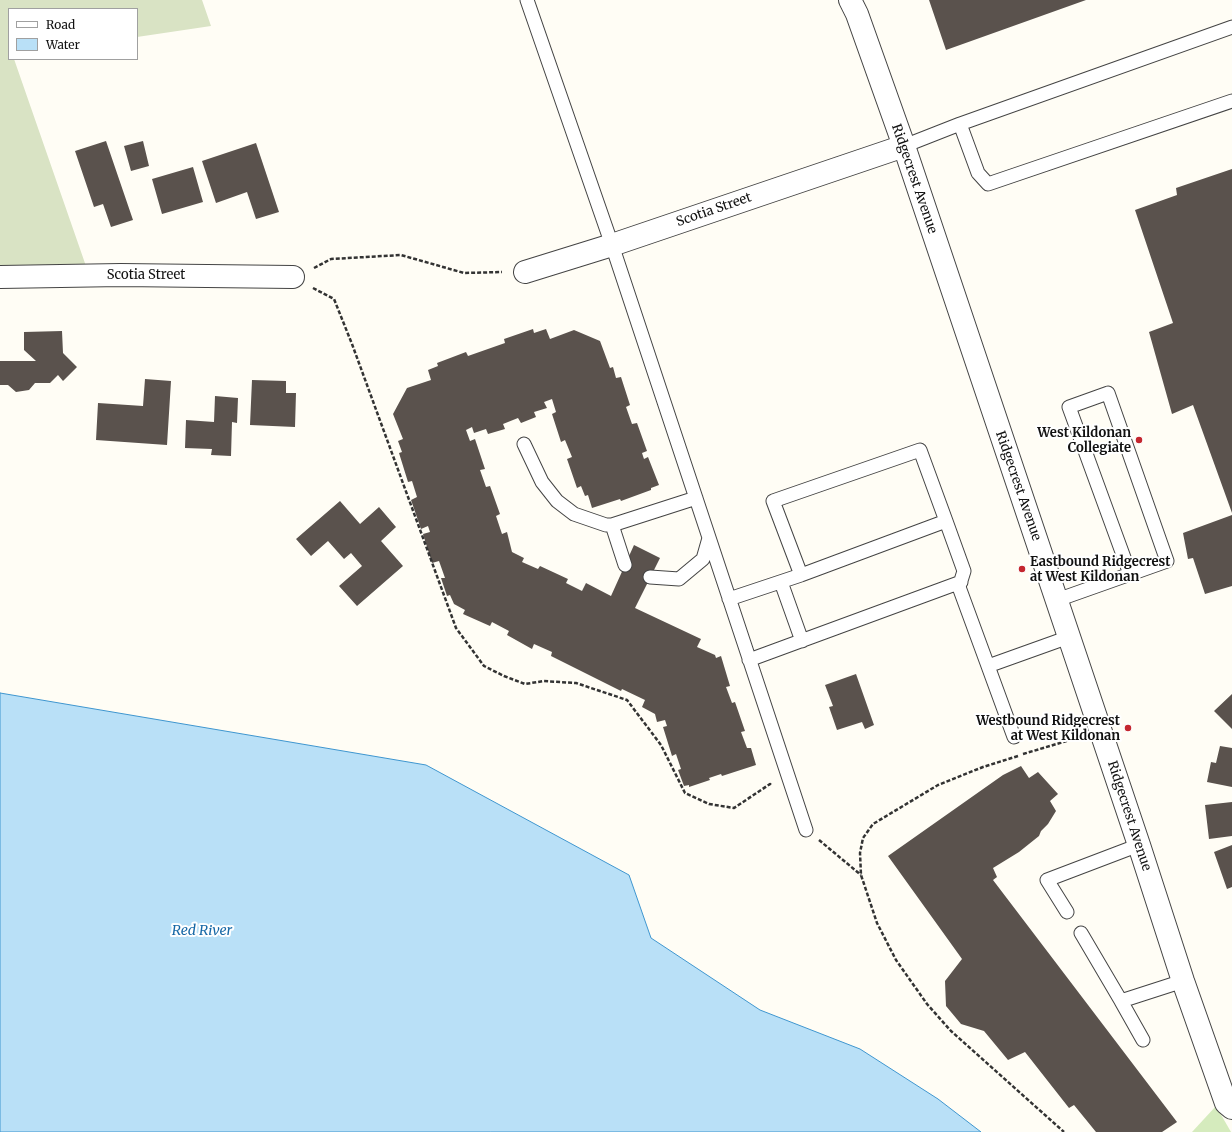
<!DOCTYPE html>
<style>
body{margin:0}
#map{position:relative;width:1232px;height:1132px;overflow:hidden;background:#fffdf5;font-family:Merriweather,serif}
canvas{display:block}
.legend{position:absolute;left:8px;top:8px;width:130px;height:52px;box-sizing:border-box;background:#fff;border:1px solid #a0a0a0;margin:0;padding:5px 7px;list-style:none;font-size:12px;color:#111}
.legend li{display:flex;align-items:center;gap:8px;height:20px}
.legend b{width:20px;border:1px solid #a0a0a0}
</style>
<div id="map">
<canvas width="1232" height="1132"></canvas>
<ul class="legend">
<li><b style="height:5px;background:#fff"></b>Road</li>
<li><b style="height:11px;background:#b9e0f7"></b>Water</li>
</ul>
</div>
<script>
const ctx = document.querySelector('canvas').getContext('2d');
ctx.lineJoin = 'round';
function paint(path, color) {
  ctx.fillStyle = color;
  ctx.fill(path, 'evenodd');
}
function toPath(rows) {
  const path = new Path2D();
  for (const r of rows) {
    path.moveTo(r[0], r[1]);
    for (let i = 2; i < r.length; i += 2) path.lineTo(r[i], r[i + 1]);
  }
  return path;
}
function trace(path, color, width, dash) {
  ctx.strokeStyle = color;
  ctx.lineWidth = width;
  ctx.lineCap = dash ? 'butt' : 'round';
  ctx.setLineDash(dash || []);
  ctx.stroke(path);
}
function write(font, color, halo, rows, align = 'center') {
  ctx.font = font + ' Merriweather,serif';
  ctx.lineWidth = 4;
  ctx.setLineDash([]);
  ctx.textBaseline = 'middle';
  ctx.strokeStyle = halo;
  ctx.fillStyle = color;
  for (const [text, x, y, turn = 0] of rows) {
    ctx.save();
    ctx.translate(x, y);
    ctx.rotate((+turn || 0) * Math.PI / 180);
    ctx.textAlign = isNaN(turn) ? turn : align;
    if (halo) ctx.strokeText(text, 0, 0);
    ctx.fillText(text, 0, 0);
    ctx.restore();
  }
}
const green = toPath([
 [1216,1106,1231,1132,1192,1132]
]);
const cemetery = toPath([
 [0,0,202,0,211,26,137,37,137,9,9,9,9,59,14,59,87,269,0,267]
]);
const water = toPath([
 [0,693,426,765,629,875,651,938,760,1010,860,1049,938,1099,981,1132,0,1132,0,693]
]);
const building = toPath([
 [929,0,1086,0,946,50],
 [106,141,133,220,111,227,103,204,94,207,75,151],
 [143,141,149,166,131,171,124,146],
 [256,143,279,212,256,219,247,192,216,203,202,161],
 [193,167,203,202,162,214,152,179],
 [1232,169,1232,513,1193,405,1172,414,1149,332,1173,323,1135,210,1177,195,1176,188],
 [533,329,534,333,546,329,550,339,574,330,600,341,610,368,613,367,616,378,621,377,630,405,626,407,632,424,637,423,647,451,642,453,644,459,648,457,659,485,651,488,651,490,621,501,620,499,592,508,588,495,585,496,581,486,577,488,567,459,572,457,565,440,561,442,552,414,556,412,552,399,544,402,547,408,534,412,536,417,521,423,518,418,503,424,505,429,488,434,486,429,474,433,472,427,466,430,470,441,475,439,485,469,480,470,486,487,490,486,500,514,496,516,502,534,507,532,512,552,524,558,522,562,538,569,540,566,568,579,566,583,582,591,586,583,611,596,634,545,660,558,635,608,701,639,697,647,715,655,716,658,721,656,730,686,726,687,732,703,735,702,745,731,741,732,747,748,751,748,756,765,722,776,721,774,709,778,710,780,689,787,689,785,684,786,678,770,681,769,676,754,672,756,663,727,667,726,665,720,657,722,655,714,642,707,645,700,622,689,621,691,551,656,552,652,534,644,532,649,507,635,509,631,492,622,490,626,463,614,465,610,454,604,450,595,447,596,441,578,445,578,439,561,432,563,423,534,430,532,428,526,421,529,411,500,417,497,412,481,408,482,399,453,402,452,398,441,403,439,393,414,407,388,431,380,428,370,438,366,437,363,466,352,468,356,505,343,504,339],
 [62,331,63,353,77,367,63,381,58,375,50,383,35,383,29,390,16,392,8,385,0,385,0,361,36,361,24,350,24,332],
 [145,379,171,381,167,445,96,440,98,403,143,406],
 [252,380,286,381,286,393,296,393,295,427,250,425],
 [215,396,238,398,237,423,232,422,231,456,211,455,212,449,185,448,186,420,214,422],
 [340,501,360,524,379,507,396,527,381,541,403,566,357,606,339,586,362,566,351,553,344,559,328,541,311,556,296,539],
 [1232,515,1232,586,1205,594,1193,558,1188,559,1183,533],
 [856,674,874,725,865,729,862,722,837,730,829,707,833,706,825,685],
 [1232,694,1232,729,1214,711],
 [1220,746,1232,748,1232,787,1207,782,1211,762,1216,763],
 [1021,766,1029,778,1038,772,1058,794,1050,801,1056,811,1048,824,1041,831,1039,836,1019,852,993,868,997,877,993,880,1177,1122,1162,1132,1096,1132,1074,1105,1069,1108,1025,1052,1008,1060,984,1031,961,1024,946,1006,945,981,962,959,888,856,1003,775],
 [1232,802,1232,836,1209,839,1205,805],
 [1232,845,1232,887,1227,889,1214,852]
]);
const path = toPath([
 [314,268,331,259,401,255,464,273,502,272],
 [313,288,334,299,352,344,456,628,484,666,504,676,525,684,544,681,576,683,627,700,661,745,685,793,709,804,734,808,770,784,771,785],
 [1023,754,1070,740],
 [1018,756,983,767,938,785,873,824,863,838,860,853,861,875,877,923,896,960,927,1004,951,1031,1064,1132],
 [819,840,861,875]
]);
const service = toPath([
 [527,0,612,245,806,830],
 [960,124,978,173,988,184,1232,101],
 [904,146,960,124,1232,27],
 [524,444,542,482,557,501,574,514,606,525,612,525,696,498],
 [946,521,801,575,773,501,920,450,946,521,964,571,959,587,988,666],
 [612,525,625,565],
 [650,577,679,579,703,559,709,538],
 [781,582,802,641],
 [729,599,801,575],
 [1057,600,1167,561,1108,393,1069,407,1130,574],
 [749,660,961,582],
 [1014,737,988,666,1069,637],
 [1067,912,1047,880,1139,845],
 [1081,933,1121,1001,1183,981],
 [1121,1001,1143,1040]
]);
const minor = toPath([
 [525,272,612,245,904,146],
 [0,277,121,275,293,277]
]);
const tertiary = toPath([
 [850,0,857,14,904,146,1139,845,1183,981,1226,1103,1232,1108]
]);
const markers = [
 [1139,440,4,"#c4262e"],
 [1022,569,4,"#c4262e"],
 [1128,728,4,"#c4262e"]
];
const streetNames = [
 ["Ridgecrest Avenue",914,179,71],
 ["Scotia Street",714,210,-19],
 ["Scotia Street",146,275],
 ["Ridgecrest Avenue",1018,486,71],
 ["Ridgecrest Avenue",1129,816,72]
];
const poiNames = [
 ["West Kildonan",1131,433],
 ["Collegiate",1131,448],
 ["Eastbound Ridgecrest",1030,562,"left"],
 ["at West Kildonan",1030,577,"left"],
 ["Westbound Ridgecrest",1120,721],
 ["at West Kildonan",1120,736]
];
const waterNames = [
 ["Red River",202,931]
];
paint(green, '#d5ebbd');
paint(cemetery, '#d9e3c4');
paint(water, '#b9e0f7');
trace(water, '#3f96cf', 1);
paint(building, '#5a524d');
trace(service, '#444', 15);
trace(minor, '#444', 24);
trace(tertiary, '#444', 24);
trace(path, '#333', 2.5, [4, 2]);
trace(service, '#fff', 13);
trace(minor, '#fff', 22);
trace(tertiary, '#fff', 22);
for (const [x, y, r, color] of markers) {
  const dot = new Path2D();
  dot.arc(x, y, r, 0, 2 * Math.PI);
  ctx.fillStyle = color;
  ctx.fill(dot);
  trace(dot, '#fff', 1.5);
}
write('13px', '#111', '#fff', streetNames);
write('bold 13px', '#111', '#fff', poiNames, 'right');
write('italic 14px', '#1768a6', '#fff', waterNames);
</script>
